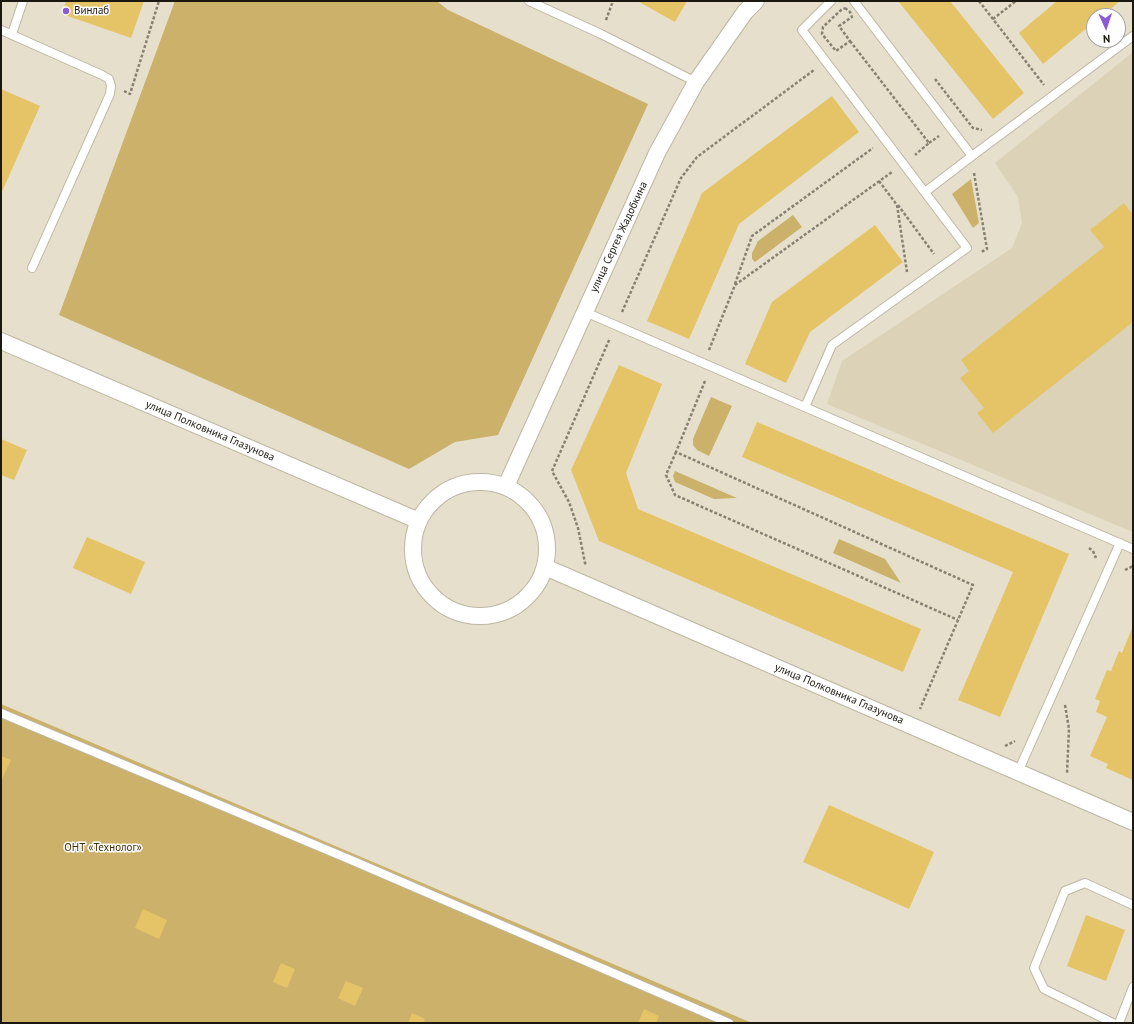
<!DOCTYPE html>
<meta charset="utf-8">
<style>
body{margin:0}
#map{position:relative;width:1134px;height:1024px;overflow:hidden;background:#e6dfcb;font-family:"PT Sans",sans-serif}
canvas{display:block}
.frame{position:absolute;inset:0;border:2px solid #1b1811;pointer-events:none}
.north{position:absolute;left:1086px;top:8px;width:40px;height:40px;box-sizing:border-box;background:#fff;border:1px solid #a4a3a0;border-radius:50%;rotate:177deg;font-size:11px;font-weight:700;line-height:16px;text-align:center;color:#1b1811}
.north::after{content:'';display:block;margin:auto;width:14px;height:18px;background:#8c5ad3;clip-path:polygon(50% 0,100% 100%,50% 72%,0 100%)}
</style>
<div id="map">
<canvas width="1134" height="1024"></canvas>
<div class="frame"></div>
<div class="north">N</div>
</div>
<script>
const ctx = document.querySelector('canvas').getContext('2d');
ctx.lineJoin = 'round';
function paint(path, color) {
  ctx.fillStyle = color;
  ctx.fill(path, 'evenodd');
}
function toPath(rows) {
  const path = new Path2D();
  for (const r of rows) {
    if (r.length === 3) {
      path.moveTo(r[0] + r[2], r[1]);
      path.arc(r[0], r[1], r[2], 0, 2 * Math.PI);
      continue;
    }
    path.moveTo(r[0], r[1]);
    for (let i = 2; i < r.length; i += 2) path.lineTo(r[i], r[i + 1]);
  }
  return path;
}
function trace(path, color, width, dash) {
  ctx.strokeStyle = color;
  ctx.lineWidth = width;
  ctx.lineCap = dash ? 'butt' : 'round';
  ctx.setLineDash(dash || []);
  ctx.stroke(path);
}
function write(font, color, halo, rows, align = 'center') {
  ctx.font = font + ' "PT Sans",sans-serif';
  ctx.lineWidth = 3;
  ctx.setLineDash([]);
  ctx.textBaseline = 'middle';
  ctx.strokeStyle = halo;
  ctx.fillStyle = color;
  for (const [text, x, y, turn = 0] of rows) {
    ctx.save();
    ctx.translate(x, y);
    ctx.rotate((+turn || 0) * Math.PI / 180);
    ctx.textAlign = isNaN(turn) ? turn : align;
    if (halo) ctx.strokeText(text, 0, 0);
    ctx.fillText(text, 0, 0);
    ctx.restore();
  }
}
const built = toPath([
 [1133,52,1133,532,827,404,842,361,1012,248,1022,223,1018,197,995,163]
]);
const green = toPath([
 [175,1,437,1,448,10,648,104,498,435,455,442,409,469,59,315],
 [971,179,979,223,973,228,952,194],
 [793,215,802,227,755,262,752,259,752,253,758,241],
 [711,397,732,406,709,456,697,450,693,445,693,439],
 [675,471,737,498,714,499,675,482,673,476],
 [839,539,885,559,901,583,833,553],
 [1,704,752,1023,1,1023]
]);
const building = toPath([
 [66,1,144,1,131,38,62,14],
 [640,1,687,1,675,22,639,2],
 [898,1,950,1,1024,93,993,119],
 [1057,1,1120,1,1102,16,1094,16,1094,22,1043,64,1019,33],
 [1,89,40,106,1,194],
 [832,96,859,132,739,224,689,339,647,321,702,193],
 [1124,203,1133,215,1133,322,993,433,977,413,984,408,960,378,969,371,961,360,1104,247,1090,230],
 [875,225,903,262,810,332,786,383,745,364,772,302],
 [619,365,662,384,626,473,638,509,921,629,903,672,599,541,571,470],
 [757,422,1069,554,1000,717,958,700,1013,572,742,457],
 [1,439,27,450,14,480,1,475],
 [87,537,145,562,131,594,73,568],
 [1133,626,1133,780,1106,768,1108,764,1090,756,1107,717,1096,712,1100,701,1095,699,1107,670,1111,671,1119,651,1122,653],
 [1,756,11,760,1,781],
 [829,805,934,852,909,909,803,862],
 [143,909,167,920,159,939,135,928],
 [1086,915,1125,930,1106,981,1067,966],
 [281,963,295,969,287,988,273,982],
 [346,981,363,988,355,1006,338,998],
 [644,1009,659,1016,656,1023,638,1023],
 [412,1013,425,1019,423,1023,408,1023]
]);
const path = toPath([
 [979,1,1044,85],
 [845,8,850,12,852,17,839,26,850,41,836,51,822,34,823,27,841,10,845,8],
 [993,19,1016,1],
 [606,20,613,1],
 [850,41,929,143,915,155],
 [935,79,973,128,982,130],
 [124,91,130,94,159,1],
 [929,143,939,136],
 [974,173,987,249,981,252],
 [879,181,897,205,907,272],
 [898,205,934,254],
 [735,284,752,236,873,148],
 [622,312,681,178,697,157,814,70],
 [709,350,735,285,892,172],
 [705,381,676,452,973,585,920,709],
 [676,452,666,475,675,495,958,620],
 [1089,548,1093,551,1096,558],
 [586,564,585,563,578,528,569,502,552,471,610,338],
 [1125,570,1133,566],
 [1065,705,1069,729,1067,773],
 [1005,746,1015,741]
]);
const lane = toPath([
 [529,1,601,34,696,82],
 [854,1,972,156,925,192],
 [1,30,102,75,109,79,111,86,110,94,32,268],
 [12,34,23,1],
 [972,156,1133,36],
 [585,312,1133,549],
 [805,407,832,345,967,248,802,30,831,1],
 [1,713,351,860,729,1023],
 [1018,772,1120,543],
 [1113,1023,1044,989,1034,968,1065,891,1085,883,1133,905],
 [1119,1023,1133,987]
]);
const street = toPath([
 [1,341,419,521],
 [480,549,67],
 [506,486,657,153,696,82,745,12,756,1],
 [545,567,1133,822]
]);
const markers = [
 [66,11,4,"#8c5ad3"]
];
const poiNames = [
 ["Винлаб",74,11]
];
const streetNames = [
 ["улица Сергея Жадобкина",619,237,-65],
 ["улица Полковника Глазунова",210,431,23],
 ["улица Полковника Глазунова",839,694,23]
];
const parkNames = [
 ["ОНТ «Технолог»",103,848]
];
paint(built, '#dcd2b7');
paint(green, '#cbb16a');
paint(building, '#e5c468');
trace(lane, '#bdb6a3', 10);
trace(street, '#bdb6a3', 18);
trace(path, '#868173', 2.5, [3, 2]);
trace(lane, '#fff', 8);
trace(street, '#fff', 16);
for (const [x, y, r, color] of markers) {
  const dot = new Path2D();
  dot.arc(x, y, r, 0, 2 * Math.PI);
  ctx.fillStyle = color;
  ctx.fill(dot);
  trace(dot, '#fff', 1.5);
}
write('11px', '#1b1811', '#fff', poiNames, 'left');
write('11px', '#1b1811', '#fff', streetNames);
write('11px', '#3e3107', '#fff', parkNames);
</script>
